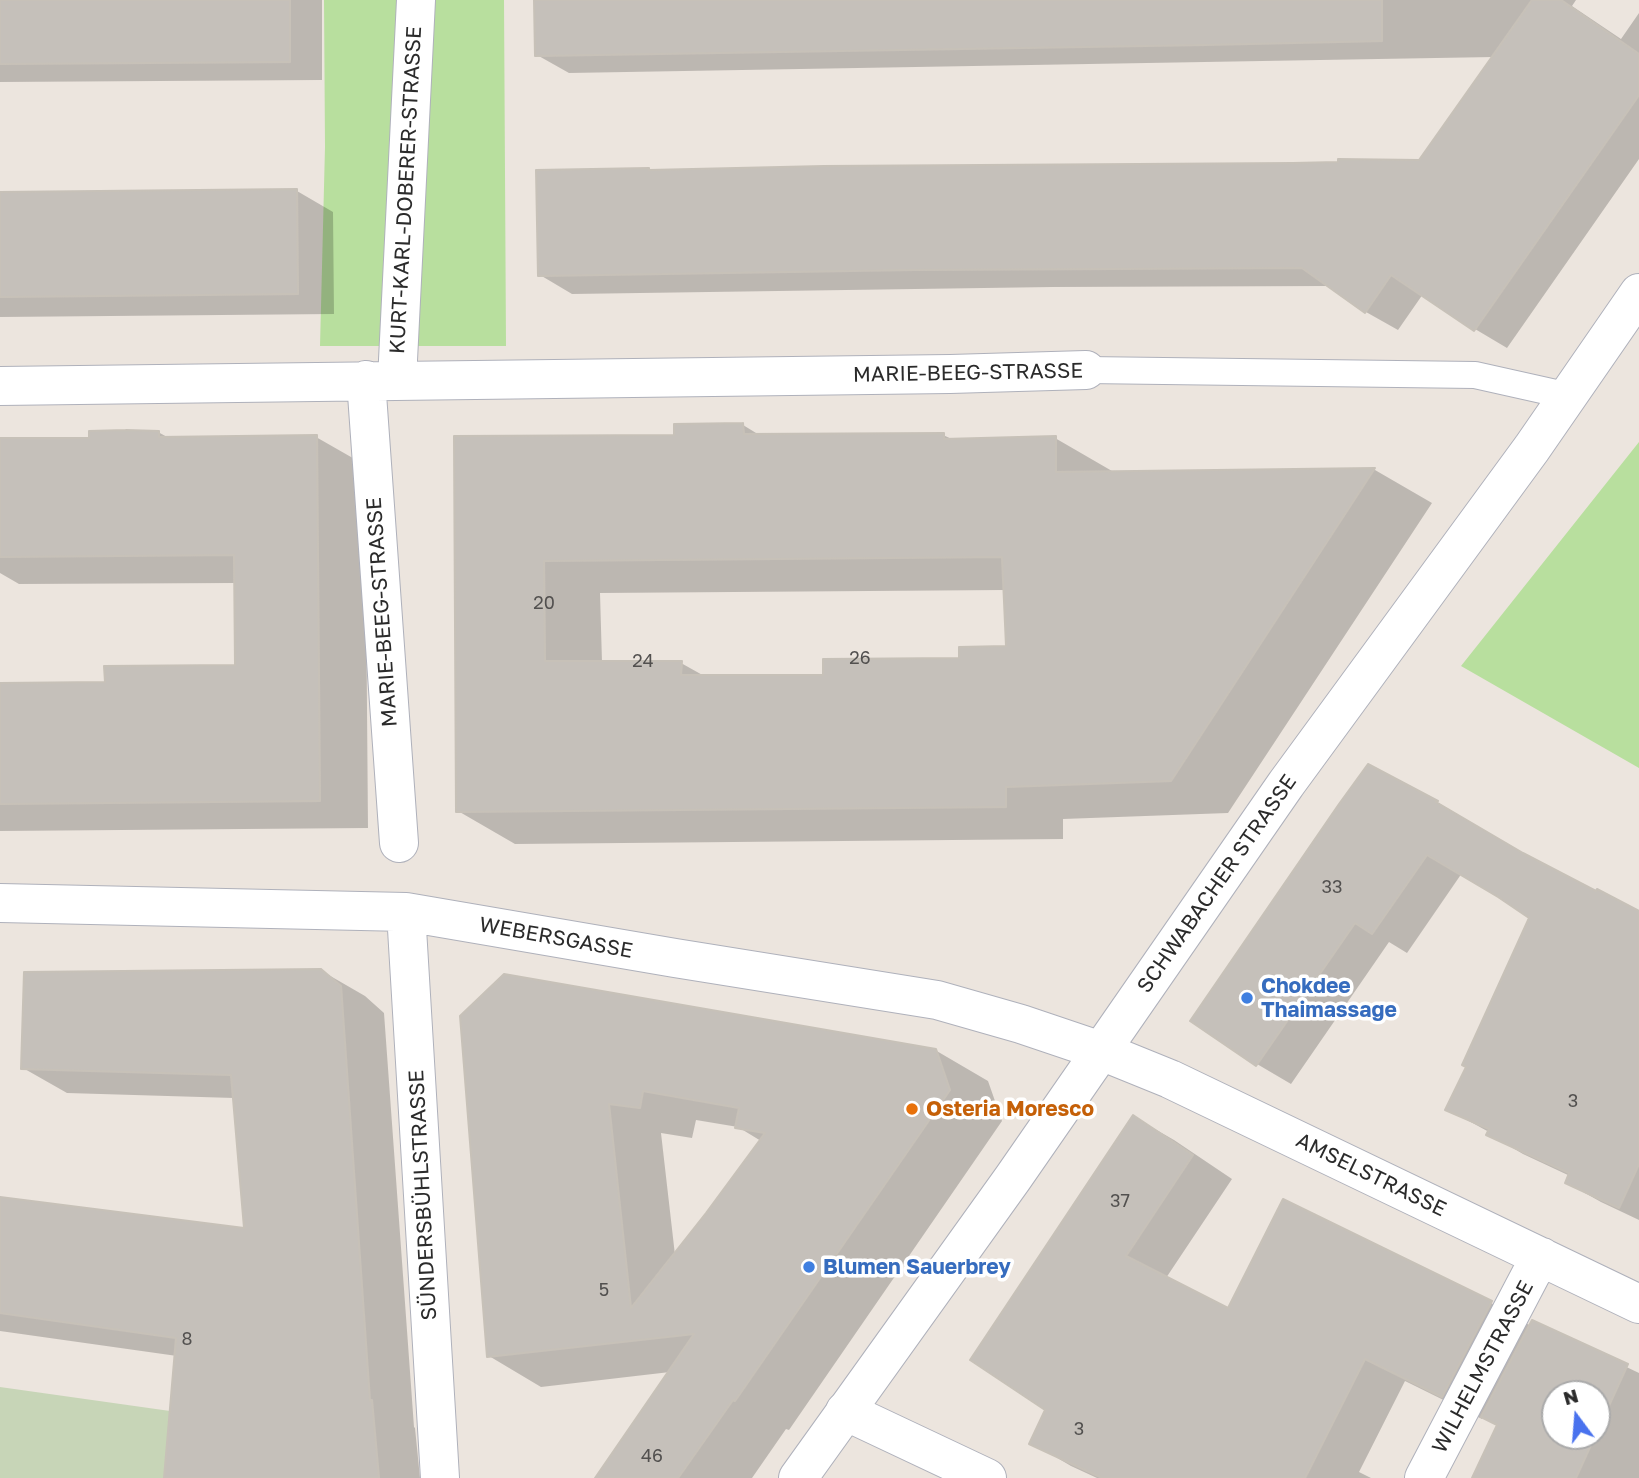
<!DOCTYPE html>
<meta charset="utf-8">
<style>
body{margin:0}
#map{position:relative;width:1639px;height:1478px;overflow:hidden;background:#ece5de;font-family:"Golos Text",sans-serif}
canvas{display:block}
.north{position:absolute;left:1541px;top:1380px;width:70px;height:70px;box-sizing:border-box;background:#fff;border:2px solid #aaa;border-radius:50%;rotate:344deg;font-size:19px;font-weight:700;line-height:28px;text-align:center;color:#2b2b2b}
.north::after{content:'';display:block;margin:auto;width:24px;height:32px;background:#4972ee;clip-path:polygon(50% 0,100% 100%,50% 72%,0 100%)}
</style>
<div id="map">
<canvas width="1639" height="1478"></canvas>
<div class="north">N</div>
</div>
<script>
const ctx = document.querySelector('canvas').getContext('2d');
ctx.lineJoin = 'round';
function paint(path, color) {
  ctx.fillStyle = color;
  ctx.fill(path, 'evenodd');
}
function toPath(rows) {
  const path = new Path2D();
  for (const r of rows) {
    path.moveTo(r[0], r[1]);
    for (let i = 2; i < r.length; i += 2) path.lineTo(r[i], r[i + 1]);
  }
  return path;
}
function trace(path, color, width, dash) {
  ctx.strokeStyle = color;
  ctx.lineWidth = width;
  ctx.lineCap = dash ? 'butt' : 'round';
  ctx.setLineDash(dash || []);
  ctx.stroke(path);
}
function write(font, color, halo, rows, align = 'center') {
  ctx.font = font + ' "Golos Text",sans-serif';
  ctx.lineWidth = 7;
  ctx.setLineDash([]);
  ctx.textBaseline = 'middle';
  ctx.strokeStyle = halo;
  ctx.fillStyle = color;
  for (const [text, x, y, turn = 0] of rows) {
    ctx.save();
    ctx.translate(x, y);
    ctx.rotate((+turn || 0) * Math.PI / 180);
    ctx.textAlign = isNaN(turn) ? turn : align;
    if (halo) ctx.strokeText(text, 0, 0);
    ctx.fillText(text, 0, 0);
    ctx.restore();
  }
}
const green = toPath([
 [324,0,504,0,506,346,320,346,325,147],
 [1639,442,1639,768,1461,666]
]);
const cemetery = toPath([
 [0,1387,170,1411,164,1478,0,1478]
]);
const shadow = toPath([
 [0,0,322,0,322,80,0,82],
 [536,0,1576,0,1572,6,1621,39,1639,13,1639,159,1507,348,1475,329,1423,294,1398,330,1366,312,1330,286,1053,287,572,294,540,275,651,172,1293,165,1420,161,1494,57,569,73,537,55],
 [297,191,333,212,334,314,0,317,0,194],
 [743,425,761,436,943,435,954,440,1055,438,1112,471,1112,473,1375,470,1432,503,1228,813,1063,819,1063,839,515,844,458,811,456,438,676,437],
 [1005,590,1007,648,960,660,824,676,706,677,681,663,602,662,600,593],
 [158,432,169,438,316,437,365,465,368,828,0,831,0,685,107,684,237,667,236,583,19,584,0,573,0,440,91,439],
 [1369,767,1437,802,1527,857,1639,913,1639,1220,1601,1202,1567,1183,1570,1176,1523,1154,1489,1134,1489,1132,1447,1109,1468,1066,1532,917,1462,873,1407,953,1389,942,1291,1084,1257,1064],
 [320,970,365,996,384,1013,414,1427,415,1428,420,1478,166,1478,177,1356,0,1331,0,1199,269,1248,234,1098,67,1093,23,1068],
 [462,1017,935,1050,988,1081,1002,1121,789,1430,786,1429,752,1478,597,1478,670,1372,541,1387,489,1356],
 [696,1120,738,1127,761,1141,675,1255,661,1133,692,1138],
 [1134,1117,1174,1140,1232,1179,1166,1278,1229,1310,1284,1202,1491,1303,1531,1326,1532,1322,1639,1373,1639,1478,1474,1478,1499,1425,1483,1416,1482,1419,1405,1381,1359,1472,1371,1478,1097,1478,1071,1466,1032,1443,1048,1410],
 [1555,1394,1597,1394,1597,1436,1555,1436]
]);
const building = toPath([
 [0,0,290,0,290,62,0,64,0,0],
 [534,0,1382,0,1382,41,1204,45,535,56,534,0],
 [1532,0,1561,0,1639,54,1639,95,1474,331,1391,275,1365,313,1302,268,912,270,538,276,536,170,649,168,649,170,824,166,1293,163,1338,162,1338,159,1419,160,1532,0],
 [297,189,298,294,0,297,0,192,297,189],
 [743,423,744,434,944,433,944,439,1056,436,1056,472,1375,468,1171,781,1006,787,1006,807,456,812,454,436,674,435,674,424,743,423],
 [1002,557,1006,646,959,647,959,658,823,659,823,675,681,675,682,661,545,661,544,561,1002,557],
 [126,430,159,431,159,437,317,435,320,801,0,804,0,683,105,682,104,666,235,665,234,555,0,557,0,438,89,438,89,431,126,430],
 [1368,764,1438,801,1436,802,1523,853,1596,891,1597,889,1639,911,1639,1164,1619,1208,1565,1183,1569,1173,1486,1135,1489,1129,1445,1110,1466,1067,1462,1065,1529,918,1498,897,1427,855,1372,934,1355,923,1256,1066,1190,1021,1339,804,1368,764],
 [321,969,341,986,370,1401,372,1400,379,1478,164,1478,176,1338,0,1313,0,1197,244,1228,231,1075,21,1069,24,972,321,969],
 [504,974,936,1049,950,1090,735,1401,733,1400,678,1478,595,1478,694,1334,487,1357,460,1016,504,974],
 [643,1091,739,1108,735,1128,765,1133,706,1213,631,1308,609,1104,640,1108,643,1091],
 [1133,1115,1193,1155,1126,1256,1228,1308,1283,1199,1492,1301,1442,1397,1365,1359,1305,1478,1102,1478,1029,1444,1045,1410,970,1360,1133,1115],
 [1532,1320,1628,1364,1597,1432,1597,1394,1555,1394,1555,1436,1595,1436,1576,1478,1472,1478,1497,1425,1481,1417,1532,1320]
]);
const service = toPath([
 [1086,370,1475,375,1569,396]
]);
const pedestrian = toPath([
 [366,380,399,843],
 [397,380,416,0],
 [0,386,950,374,1086,370]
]);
const minor = toPath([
 [0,903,406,912,675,958,937,1000,1021,1024,1101,1051,1170,1079,1639,1304],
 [406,912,440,1478],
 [845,1411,987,1478],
 [1424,1478,1531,1274,1542,1257]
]);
const secondary = toPath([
 [798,1478,1013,1178,1286,784,1532,448,1639,293]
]);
const markers = [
 [1247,998,7,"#3f7fe0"],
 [912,1109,7,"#e8710a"],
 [809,1267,7,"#3f7fe0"]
];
const numberNames = [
 ["20",544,603],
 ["26",860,658],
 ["24",643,661],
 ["33",1332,887],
 ["3",1573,1101],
 ["37",1120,1201],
 ["5",604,1290],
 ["8",187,1339],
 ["3",1079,1429],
 ["46",652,1456]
];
const streetNames = [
 ["KURT-KARL-DOBERER-STRASSE",406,190,-87],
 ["MARIE-BEEG-STRASSE",968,373,-1],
 ["MARIE-BEEG-STRASSE",382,612,-94],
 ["SCHWABACHER STRASSE",1217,884,-55],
 ["WEBERSGASSE",556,938,10],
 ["AMSELSTRASSE",1371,1175,26],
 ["SÜNDERSBÜHLSTRASSE",423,1195,-93],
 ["WILHELMSTRASSE",1483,1367,-62]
];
const shopNames = [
 ["Chokdee",1261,986],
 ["Thaimassage",1261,1010],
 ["Blumen Sauerbrey",823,1267]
];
const foodNames = [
 ["Osteria Moresco",926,1109]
];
paint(green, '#b8df9e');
paint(cemetery, '#c7d5b7');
paint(shadow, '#0003');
paint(building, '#c5c0ba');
trace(building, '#c7c1b8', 2);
trace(service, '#afb1bb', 28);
trace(pedestrian, '#afb1bb', 40);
trace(minor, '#afb1bb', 40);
trace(secondary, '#afb1bb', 40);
trace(service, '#fff', 26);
trace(pedestrian, '#fff', 38);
trace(minor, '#fff', 38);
trace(secondary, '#fff', 38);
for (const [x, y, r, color] of markers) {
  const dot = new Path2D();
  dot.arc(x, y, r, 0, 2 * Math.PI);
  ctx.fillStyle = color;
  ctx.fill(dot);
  trace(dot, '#fff', 2.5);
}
write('18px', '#52504f', null, numberNames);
write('21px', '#2b2b2b', '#fff', streetNames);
write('bold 21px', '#366cbe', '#fff', shopNames, 'left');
write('bold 21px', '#c56008', '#fff', foodNames, 'left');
</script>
